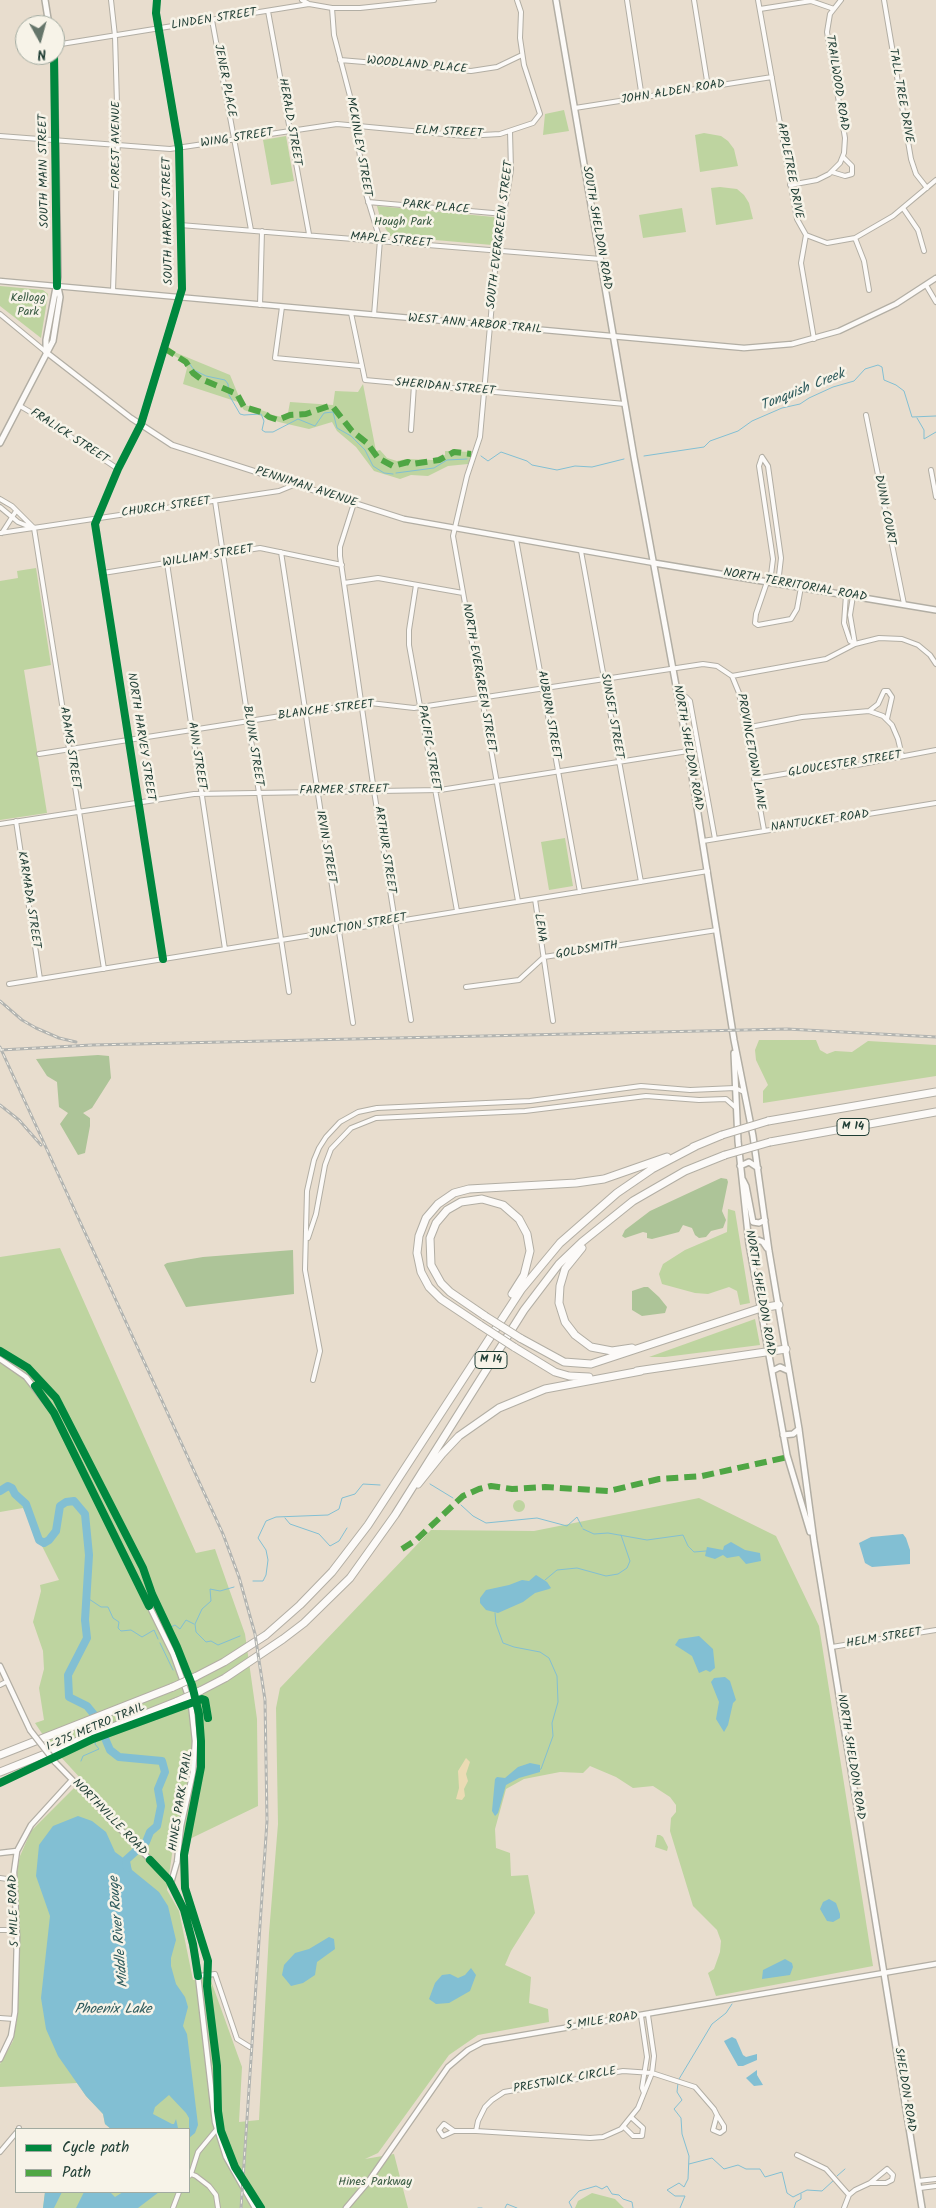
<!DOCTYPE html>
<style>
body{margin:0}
#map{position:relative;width:936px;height:2208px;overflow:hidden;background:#e8ddce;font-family:Kalam,sans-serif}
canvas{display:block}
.legend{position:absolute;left:15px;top:2128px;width:175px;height:65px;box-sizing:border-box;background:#f7f3e8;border:1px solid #a1aaa0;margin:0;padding:6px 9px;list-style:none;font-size:15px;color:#1f3d34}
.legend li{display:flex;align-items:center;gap:10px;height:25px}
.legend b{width:25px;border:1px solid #a1aaa0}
.north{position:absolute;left:15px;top:15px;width:50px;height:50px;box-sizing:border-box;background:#f7f3e8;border:1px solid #a1aaa0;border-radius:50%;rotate:173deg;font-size:14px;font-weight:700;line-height:20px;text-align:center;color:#1f3d34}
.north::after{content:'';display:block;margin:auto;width:18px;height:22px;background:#65756a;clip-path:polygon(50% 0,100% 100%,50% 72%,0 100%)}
</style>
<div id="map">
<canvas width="936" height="2208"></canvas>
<ul class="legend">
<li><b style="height:6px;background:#00873e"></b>Cycle path</li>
<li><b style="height:6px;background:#4fa644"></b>Path</li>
</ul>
<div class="north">N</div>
</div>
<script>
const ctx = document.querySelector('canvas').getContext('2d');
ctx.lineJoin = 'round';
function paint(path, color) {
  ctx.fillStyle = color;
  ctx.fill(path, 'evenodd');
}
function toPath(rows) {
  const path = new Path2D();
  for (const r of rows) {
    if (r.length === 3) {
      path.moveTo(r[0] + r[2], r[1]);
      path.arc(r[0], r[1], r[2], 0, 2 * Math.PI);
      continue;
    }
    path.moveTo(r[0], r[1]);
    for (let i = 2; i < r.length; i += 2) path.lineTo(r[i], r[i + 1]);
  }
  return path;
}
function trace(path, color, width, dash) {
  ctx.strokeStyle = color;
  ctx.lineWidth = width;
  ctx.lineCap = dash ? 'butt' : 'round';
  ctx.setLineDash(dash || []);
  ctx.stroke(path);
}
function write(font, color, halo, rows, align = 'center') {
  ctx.font = font + ' Kalam,sans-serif';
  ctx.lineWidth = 5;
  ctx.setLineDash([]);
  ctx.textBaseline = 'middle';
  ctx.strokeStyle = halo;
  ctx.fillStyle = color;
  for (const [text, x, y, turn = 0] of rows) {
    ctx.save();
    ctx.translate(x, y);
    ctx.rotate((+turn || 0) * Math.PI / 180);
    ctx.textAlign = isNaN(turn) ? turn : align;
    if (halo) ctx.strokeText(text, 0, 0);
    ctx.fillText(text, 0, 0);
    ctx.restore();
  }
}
const green = toPath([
 [564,110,569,131,543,135,545,114],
 [704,133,721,136,728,141,734,149,738,166,700,172,695,135],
 [286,136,294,181,271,185,263,140],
 [720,187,737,189,744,195,749,203,753,219,716,225,711,188],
 [377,206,494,217,497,219,492,245,390,236,381,221],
 [682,208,686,232,643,238,639,215],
 [0,286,43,290,48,294,41,338,0,306],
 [167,349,230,375,242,404,267,412,268,414,282,417,288,413,290,402,333,405,335,391,358,392,363,384,376,451,380,450,387,458,397,461,406,459,434,460,445,455,445,451,474,452,468,464,448,466,428,476,411,475,400,479,374,471,356,447,337,431,332,422,309,429,279,422,244,410,238,402,183,384,187,368,184,365,185,362,166,351],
 [36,568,51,665,24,670,47,813,0,820,0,581,18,578,17,571],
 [565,838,573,886,549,890,541,842],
 [759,1040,816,1040,820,1050,827,1054,835,1051,852,1052,868,1041,936,1045,936,1076,763,1103,763,1091,768,1085,756,1060,755,1050],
 [728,1209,735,1211,750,1303,740,1305,737,1291,729,1287,708,1294,695,1293,662,1284,659,1274,663,1264,685,1250,727,1232],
 [60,1248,196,1553,215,1549,245,1634,257,1719,258,1806,173,1847,167,1890,179,1911,193,1980,210,1978,242,2067,239,2122,259,2120,269,1933,278,1824,276,1708,280,1688,431,1530,534,1531,699,1498,776,1536,819,1626,873,1966,716,1996,708,1973,714,1969,720,1952,721,1941,717,1930,693,1906,670,1831,671,1818,676,1812,676,1805,670,1797,653,1786,633,1788,616,1777,590,1766,583,1773,560,1772,524,1779,506,1789,495,1829,496,1848,510,1853,511,1876,528,1875,535,1913,511,1951,505,1965,531,1977,529,2003,548,2009,549,2022,478,2035,449,2055,378,2153,365,2159,394,2154,408,2208,43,2208,45,2192,189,2192,189,2129,111,2129,105,2124,103,2114,86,2096,77,2083,0,2087,0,2064,13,2041,17,2019,19,1937,17,1870,20,1856,31,1831,82,1780,49,1744,35,1723,44,1720,39,1688,44,1669,43,1651,33,1622,41,1591,40,1585,59,1580,23,1508,0,1512,0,1257],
 [755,1319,760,1345,665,1357,649,1357],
 [519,1506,6],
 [657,1835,660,1835,663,1837,668,1847,667,1851,655,1847],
 [592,2193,615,2199,624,2208,575,2208,578,2201]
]);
const forest = toPath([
 [98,1055,109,1056,111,1078,92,1108,83,1113,90,1118,90,1126,85,1153,78,1155,60,1124,68,1113,59,1107,57,1082,47,1076,36,1059],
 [721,1178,727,1179,728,1182,722,1211,726,1220,723,1228,711,1231,706,1237,699,1238,695,1235,692,1228,683,1225,679,1232,652,1239,647,1238,647,1233,643,1232,625,1238,622,1236,625,1230,650,1211],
 [293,1250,294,1294,186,1307,164,1265,167,1263,203,1257],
 [644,1287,648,1287,659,1297,667,1307,665,1313,642,1316,632,1310,632,1291]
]);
const sand = toPath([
 [466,1758,470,1762,466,1774,468,1781,464,1789,465,1796,462,1800,456,1799,459,1788,458,1771]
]);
const water = toPath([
 [903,1534,906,1538,910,1550,910,1564,872,1567,865,1563,859,1543,871,1537],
 [731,1542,745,1550,760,1553,761,1561,746,1564,739,1556,727,1558,723,1555,715,1559,705,1556,707,1547,723,1550,724,1546],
 [536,1575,547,1582,551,1588,549,1589,535,1593,523,1602,498,1613,486,1610,480,1603,480,1598,486,1590,509,1585,522,1580,529,1581],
 [699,1636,713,1649,715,1668,710,1672,706,1670,699,1673,692,1656,675,1645,679,1639],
 [725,1677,730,1681,736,1700,733,1703,728,1725,724,1732,716,1719,719,1702,711,1682,714,1678],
 [530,1763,540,1765,540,1772,519,1778,506,1785,498,1813,495,1816,492,1811,495,1779,497,1777,505,1778,518,1767],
 [78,1816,92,1821,106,1832,115,1852,130,1863,132,1870,159,1892,168,1906,176,1940,171,1958,171,1966,176,1984,185,1997,188,2007,183,2026,187,2034,198,2125,195,2133,189,2138,189,2118,186,2113,169,2095,155,2107,153,2114,172,2124,174,2124,176,2119,178,2128,111,2129,105,2124,103,2114,86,2096,58,2056,46,2029,41,1998,50,1916,36,1876,39,1845,53,1826],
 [829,1899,836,1903,840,1914,840,1918,833,1922,827,1921,820,1909,823,1902],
 [329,1937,334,1939,335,1949,317,1962,315,1975,303,1983,291,1986,282,1975,284,1965,295,1953,309,1949],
 [785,1959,792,1963,793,1967,790,1975,762,1979,763,1970],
 [471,1968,476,1975,470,1991,449,2003,436,2004,429,1999,435,1983,442,1975,450,1974,458,1978,465,1975],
 [732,2037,736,2039,743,2055,746,2057,757,2054,757,2060,743,2066,738,2066,725,2043,724,2041],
 [757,2070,757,2075,763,2085,754,2086,746,2078],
 [45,2192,62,2192,54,2208,43,2208],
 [84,2192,110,2192,115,2197,123,2192,159,2192,138,2208,76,2208]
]);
const stream = toPath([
 [189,363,194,370,206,376,225,380,228,384,229,395,240,414,244,415,261,414,264,421,262,430,265,432,273,432,298,419,315,426,324,413,333,412,337,428,351,436,365,450,373,466,384,473,393,474],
 [917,418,924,430,924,439,936,432],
 [481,456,488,461,501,452,527,461,532,465,557,470,575,466,592,467,624,459],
 [644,456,704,447,710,441,738,431,752,421,782,408,800,404,809,398,833,387,854,381,865,369,878,365,882,367,884,380,896,385,904,391,912,417,936,416],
 [396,473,434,468,447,460,467,459],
 [430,1484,453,1498],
 [461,1505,473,1516,486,1523,537,1518,567,1526,577,1517,582,1527],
 [285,1518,290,1524,319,1534,330,1546,339,1541,347,1528],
 [583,1529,594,1534,608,1533,647,1540,683,1535,688,1546,694,1552,706,1551],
 [545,1580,557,1570,577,1568,606,1576,618,1574,627,1568,630,1561,621,1535],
 [253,1581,263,1581,266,1575,268,1560,266,1550,258,1538,266,1521,276,1517,328,1515,339,1509,342,1498,355,1494,363,1484,380,1485],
 [234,1587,220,1591,210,1589,211,1601,202,1609,195,1624,196,1632,206,1642,211,1641,218,1645,240,1636],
 [86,1597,101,1607,108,1607,113,1618,119,1622,118,1628,121,1631,131,1630,142,1637,154,1630,158,1639],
 [495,1613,496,1624,503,1643,514,1647,540,1652,549,1658,557,1676,558,1702,552,1723,553,1736,541,1769,539,1770],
 [171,1627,175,1625,180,1629,186,1620,194,1624],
 [160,1643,173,1670],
 [81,1761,83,1756,99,1749,95,1744,96,1740,104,1737],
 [679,2079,712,2024,726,2013,732,2004],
 [678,2083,677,2092,682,2100,674,2109,681,2118,682,2134,689,2156,688,2179,684,2187,679,2183,667,2190,675,2196,685,2196,680,2208],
 [689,2164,712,2158,724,2169,738,2165,746,2169,760,2169,765,2177,782,2172,787,2193,793,2197,807,2190,822,2191,834,2180],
 [837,2176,845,2169],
 [478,2208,482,2208],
 [505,2208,507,2204,517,2208],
 [572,2208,569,2202,579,2191,596,2186,602,2189,607,2186,612,2194,619,2195,623,2199,632,2202,633,2208],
 [794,2208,796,2202,801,2199,801,2194]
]);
const river = toPath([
 [0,1491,8,1486,12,1488,15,1494,26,1504,39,1540,44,1543,49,1540,56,1531,60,1506,66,1502,74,1501,85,1514,89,1555,85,1620,87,1638,68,1675,69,1697,87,1706,96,1717,110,1750,119,1757,162,1761,165,1772,158,1789,161,1806,157,1826,150,1832,146,1842,126,1860,127,1868]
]);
const minor = toPath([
 [111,0,115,36,118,138,113,291],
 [302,0,309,4],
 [627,0,642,98],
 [694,0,708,87],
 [758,0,797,219,806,235,827,243,855,238,893,216,936,180],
 [884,0,911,159,916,174,927,188],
 [332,8,334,35,351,100,366,194,380,240,374,315],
 [760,9,811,1,834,9],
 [268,11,309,234],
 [212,20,251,230],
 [55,45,309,4,332,8,360,8,434,0],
 [340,60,471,71,497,67,522,55],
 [575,108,772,77],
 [510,131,511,170,495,270,480,437,467,476,453,536,518,901],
 [0,136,170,149,337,124,465,136,500,134,533,123,540,114,524,65,520,38,521,12,517,0],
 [832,172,845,176,852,174,852,166,843,157],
 [790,185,817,180,829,174,840,163,844,153,845,138,827,32,830,14,841,0],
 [368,202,504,214],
 [903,208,918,230,924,251],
 [180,225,601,259],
 [806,235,801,263,814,339],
 [855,238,864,261,869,290],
 [926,285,936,302],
 [260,305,262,231],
 [282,307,275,358,360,366],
 [351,313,365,380,625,404],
 [0,314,46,352],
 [20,406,56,427,118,469],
 [866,415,904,604],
 [141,424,118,469,95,524,163,959],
 [411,430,414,385],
 [762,457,768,466,781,558,778,584],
 [762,457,759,466,773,559,770,583],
 [931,470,936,497],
 [0,499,12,506,34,528],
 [215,501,289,992],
 [354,503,340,547,340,556,374,791,411,1020],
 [0,507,18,522,30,527],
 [34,528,104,969],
 [0,533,279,491,296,484],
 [2,533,16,511],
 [516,539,580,892],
 [581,551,641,882],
 [281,552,353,1023],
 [167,563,225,949],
 [103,573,260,548,342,565],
 [767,582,756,614,755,623,758,625,791,619,797,609,801,587],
 [344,583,378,578,463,593],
 [416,585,409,630,409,645,457,911],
 [846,595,844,623,850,641,855,644],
 [853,596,850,615,855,644],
 [732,676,739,693,764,830],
 [678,698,686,697,690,701,715,839],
 [869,711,878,704,884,691,888,691,892,697,887,719],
 [745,728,802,717,869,711,883,716,892,725,898,739,902,756],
 [39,754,338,707,370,703,414,708,703,664,717,666,732,676,826,659,855,644,879,638,902,639,918,645,930,655,936,664],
 [754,779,807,770,857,765,936,750],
 [16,821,40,979],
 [0,824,194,794,440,790,688,751],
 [703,841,936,803],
 [535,899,553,1021],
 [9,984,708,871],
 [466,987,519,980,544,957,717,930],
 [308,1238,316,1214,325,1165,331,1149,351,1128,376,1118,525,1111,646,1096,699,1100,726,1099,735,1107],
 [313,1380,320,1351,305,1270,307,1191,314,1160,319,1148,326,1137,340,1122,358,1112,377,1108,530,1101,641,1086,690,1090,735,1088,744,1092],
 [832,1647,936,1630],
 [0,1685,6,1682],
 [0,1878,14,1880],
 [0,1930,16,1930],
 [198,1976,215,1974,237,2039,250,2047],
 [641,2016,647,2057,642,2088,644,2093],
 [0,2018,14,2019],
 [624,2127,633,2136,642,2136,643,2128,632,2118],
 [19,2129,19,2128],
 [454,2131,444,2124,439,2130,443,2136,454,2131,476,2131,590,2138,603,2137,621,2129,638,2108,652,2073,654,2056,648,2015],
 [476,2131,478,2121,485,2107,492,2100,504,2092,623,2071,652,2073,695,2087,714,2109,717,2115,713,2130,720,2133,724,2130,724,2126,717,2115],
 [0,2152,16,2133],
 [797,2155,826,2169,849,2195],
 [191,2174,198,2152,217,2129],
 [189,2176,191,2174,196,2176,209,2186,216,2195,218,2208],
 [918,2181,936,2179],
 [920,2188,936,2186],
 [173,2208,179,2192],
 [844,2208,849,2195,855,2190,870,2183,886,2183,892,2180,893,2175,887,2169,870,2183]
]);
const tertiary = toPath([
 [0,281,744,348,792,344,839,331,896,304,936,278],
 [46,352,131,418,172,445,404,519,654,563],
 [141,424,182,289,179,148,156,13,157,0],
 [0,1359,26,1377,54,1413,173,1654,191,1704,195,1741,193,1772,181,1826,177,1862,171,1883],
 [0,1666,30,1730],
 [55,1762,159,1869,171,1883,184,1910,196,1959,215,2122,226,2157,255,2208],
 [0,1853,17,1851],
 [0,2059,11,2036,15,2012,17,1937,14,1872,17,1851,31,1825,72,1780],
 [346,2208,368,2182,448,2067,468,2050,483,2042,936,1964]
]);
const secondary = toPath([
 [45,0,49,25],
 [556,0,634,457,688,751,734,1040,753,1136,769,1251,799,1429,814,1541,922,2208],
 [46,352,46,340,58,277,54,55],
 [0,443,53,341,60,297,58,287],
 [654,563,936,610],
 [734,1053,738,1141,749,1244,787,1455,810,1532],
 [740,1166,749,1162,758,1168],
 [743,1180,746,1186,753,1222,759,1223,765,1220],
 [752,1250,754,1242,758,1240,763,1242,767,1248],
 [772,1371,780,1367,789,1371],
 [783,1435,793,1434,799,1429]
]);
const motorway = toPath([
 [768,1121,936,1092],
 [770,1142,936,1112],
 [693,1147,722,1135],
 [582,1248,565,1269,560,1286,559,1303,565,1322,575,1335,591,1347,612,1351,632,1348],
 [485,1316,450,1292,441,1283,431,1265,430,1238,436,1223,447,1210,461,1202,482,1199,503,1205,519,1219,527,1234,530,1251,524,1275,512,1294],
 [480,1325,441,1299,429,1287,421,1272,417,1253,419,1236,426,1218,438,1204,454,1193,469,1189,576,1183,604,1179,667,1157],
 [520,1338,564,1362,591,1364,761,1308,779,1305],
 [514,1347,555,1372,569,1376,589,1377],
 [637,1371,786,1349],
 [418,1484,442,1454,459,1436,499,1408,545,1389,641,1371],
 [195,1677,224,1662,266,1635,300,1605,332,1572,368,1525,521,1290,560,1243,617,1193,652,1169,696,1146],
 [200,1691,225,1678,283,1639,304,1623,350,1578,395,1515,524,1310,559,1264,582,1242,633,1201,685,1171,725,1155],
 [0,1755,173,1687],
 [0,1772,178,1701]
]);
const rail = toPath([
 [0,1001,22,1020,36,1028,59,1038,76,1042],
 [0,1047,223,1534,239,1577,255,1634,265,1700,267,1821,241,2208],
 [0,1050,92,1045,787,1029,936,1037],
 [0,1105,19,1120,41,1145]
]);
const tertiaryBridge = toPath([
 [30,1730,55,1762]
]);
const motorwayBridge = toPath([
 [722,1135,768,1121],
 [725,1155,770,1142],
 [485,1316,520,1338],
 [480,1325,514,1347],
 [173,1687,195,1677],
 [178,1701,200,1691]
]);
const quiet = toPath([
 [164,348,186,362,193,373,201,379,237,394,244,407,264,413,269,417,278,420,290,415,306,414,329,406,333,407,352,431,367,443,378,458,393,466,408,462,412,464,439,460,454,452,471,454],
 [402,1549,416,1540,463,1496,479,1489,491,1486,512,1489,545,1487,609,1491,659,1479,702,1476,788,1457]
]);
const cycleway = toPath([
 [157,0,156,13,179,148,182,289,141,424,118,469,95,524,163,959],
 [54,55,57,286],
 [0,1351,28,1368,56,1398,143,1568,152,1594,177,1647,192,1685,199,1714,201,1741,201,1767,184,1855,185,1888,208,1961,207,1986,217,2066,218,2111,221,2131,235,2167,261,2208],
 [35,1386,54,1413,149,1606],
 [0,1783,93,1739,202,1699,205,1700,208,1718],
 [150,1860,169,1880,184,1910,193,1944,198,1976]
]);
const shields = [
 [853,1127,32],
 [491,1360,32]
];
const shieldNames = [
 ["M 14",853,1127],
 ["M 14",491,1360]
];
const streetNames = [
 ["LINDEN STREET",214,20,-9],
 ["WOODLAND PLACE",417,66,5],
 ["JENER PLACE",224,81,79],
 ["TRAILWOOD ROAD",836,83,81],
 ["JOHN ALDEN ROAD",673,93,-9],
 ["TALL TREE DRIVE",900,96,80],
 ["HERALD STREET",289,122,80],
 ["ELM STREET",449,133,3],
 ["WING STREET",237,139,-9],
 ["FOREST AVENUE",117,145,-90],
 ["MCKINLEY STREET",358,147,80],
 ["SOUTH MAIN STREET",45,171,-91],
 ["APPLETREE DRIVE",789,171,79],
 ["PARK PLACE",436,208,5],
 ["SOUTH HARVEY STREET",169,221,-91],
 ["SOUTH SHELDON ROAD",596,228,80],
 ["SOUTH EVERGREEN STREET",501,235,-83],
 ["MAPLE STREET",391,241,5],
 ["WEST ANN ARBOR TRAIL",475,325,5],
 ["SHERIDAN STREET",445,388,5],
 ["FRALICK STREET",69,437,33],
 ["PENNIMAN AVENUE",306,488,18],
 ["CHURCH STREET",166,508,-8],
 ["DUNN COURT",884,510,79],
 ["WILLIAM STREET",208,557,-9],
 ["NORTH TERRITORIAL ROAD",795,586,10],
 ["NORTH EVERGREEN STREET",478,678,80],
 ["BLANCHE STREET",326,711,-7],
 ["AUBURN STREET",548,715,80],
 ["SUNSET STREET",611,716,80],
 ["NORTH HARVEY STREET",140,737,81],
 ["BLUNK STREET",252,746,81],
 ["ADAMS STREET",69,748,81],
 ["PACIFIC STREET",428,748,80],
 ["NORTH SHELDON ROAD",687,748,80],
 ["PROVINCETOWN LANE",750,752,80],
 ["ANN STREET",196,756,81],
 ["GLOUCESTER STREET",845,765,-9],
 ["FARMER STREET",344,791,-1],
 ["NANTUCKET ROAD",820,822,-8],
 ["IRVIN STREET",325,847,80],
 ["ARTHUR STREET",384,850,81],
 ["KARMADA STREET",28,900,81],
 ["JUNCTION STREET",358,927,-10],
 ["LENA",539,928,82],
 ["GOLDSMITH",587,951,-9],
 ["NORTH SHELDON ROAD",759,1293,80],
 ["HELM STREET",884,1639,-9],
 ["I-275 METRO TRAIL",96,1728,-23],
 ["NORTH SHELDON ROAD",850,1757,81],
 ["HINES PARK TRAIL",182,1801,-81],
 ["NORTHVILLE ROAD",109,1818,46],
 ["5 MILE ROAD",15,1911,-92],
 ["5 MILE ROAD",602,2022,-8],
 ["PRESTWICK CIRCLE",565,2081,-10],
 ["SHELDON ROAD",904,2090,81]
];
const parkNames = [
 ["Hough Park",403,223],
 ["Kellogg",28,299],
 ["Park",28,313],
 ["Hines Parkway",375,2183]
];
const waterNames = [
 ["Tonquish Creek",803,391,-22],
 ["Middle River Rouge",120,1932,-95],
 ["Phoenix Lake",113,2011]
];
paint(green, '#bed4a0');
paint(forest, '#adc498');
paint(sand, '#ebdbb4');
paint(water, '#82bfd3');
trace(stream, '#82bfd3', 1);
trace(river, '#82bfd3', 8);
trace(minor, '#b2aea4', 6);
trace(tertiary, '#b2aea4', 7);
trace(secondary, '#b2aea4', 8);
trace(motorway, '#b2aea4', 9);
trace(minor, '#fcfaf8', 4);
trace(tertiary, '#fcfaf8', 4.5);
trace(secondary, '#fcfaf8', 5);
trace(motorway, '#fcfaf8', 7);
trace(rail, '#b2b4b1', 3);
trace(rail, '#f7f3e8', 1, [4]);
trace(tertiaryBridge, '#b2aea4', 7, []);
trace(motorwayBridge, '#b2aea4', 9, []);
trace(tertiaryBridge, '#fcfaf8', 4.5);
trace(motorwayBridge, '#fcfaf8', 7);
trace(quiet, '#4fa644', 6, [12, 6]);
trace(cycleway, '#00873e', 8);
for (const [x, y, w] of shields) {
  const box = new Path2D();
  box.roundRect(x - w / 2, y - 8.5, w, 17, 4);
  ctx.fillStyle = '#f7f3e8';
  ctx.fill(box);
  trace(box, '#1f3d34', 1);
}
write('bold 11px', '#1f3d34', null, shieldNames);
write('12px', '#1f3d34', '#f7f3e8', streetNames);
write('12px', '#385a42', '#f7f3e8', parkNames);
write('italic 14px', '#2d5a5c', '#f7f3e8', waterNames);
</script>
